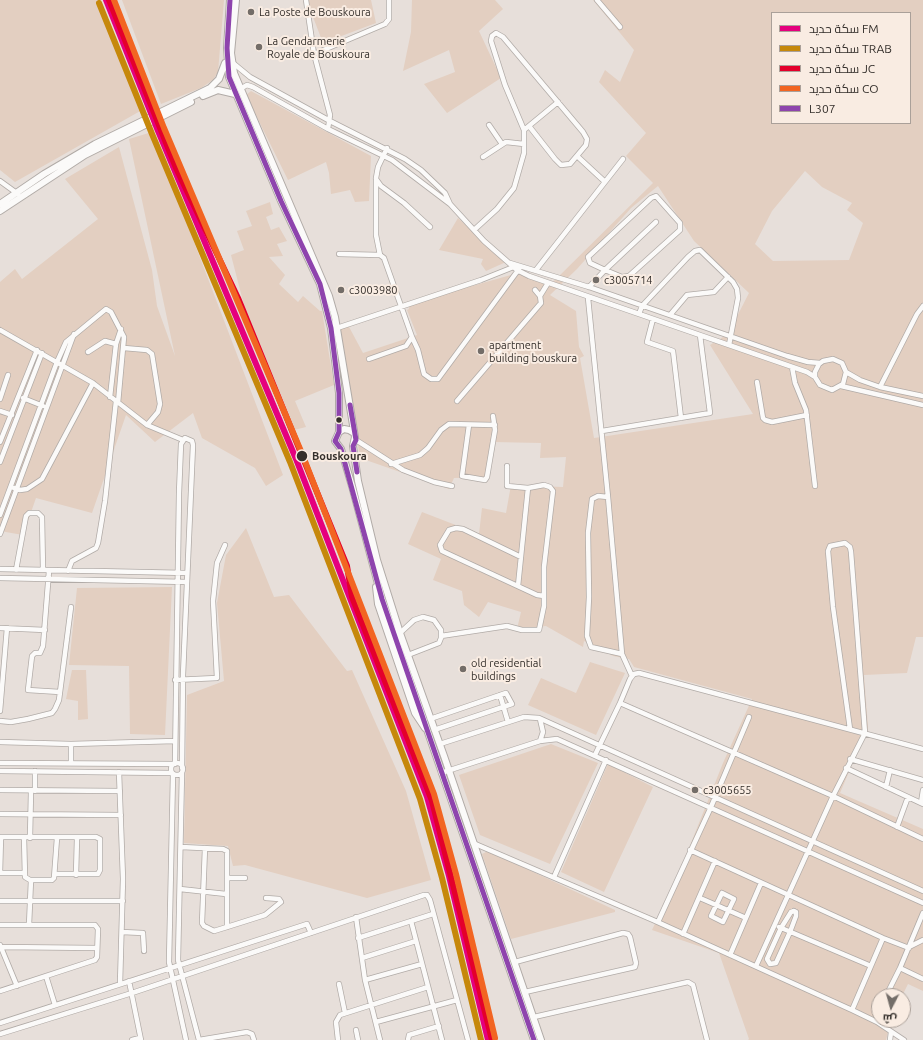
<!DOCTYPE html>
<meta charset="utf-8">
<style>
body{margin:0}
#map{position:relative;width:923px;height:1040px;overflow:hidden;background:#e7dfda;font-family:Ubuntu,Cairo,sans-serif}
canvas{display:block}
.legend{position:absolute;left:771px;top:12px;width:140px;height:112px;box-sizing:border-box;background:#f9ece2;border:1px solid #aaa099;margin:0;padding:5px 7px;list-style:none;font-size:12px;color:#342f2b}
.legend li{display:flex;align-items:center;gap:8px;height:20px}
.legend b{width:20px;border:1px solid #aaa099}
.north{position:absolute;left:871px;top:988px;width:40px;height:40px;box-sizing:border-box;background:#f9ece2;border:1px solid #aaa099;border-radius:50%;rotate:186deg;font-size:11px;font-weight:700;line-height:16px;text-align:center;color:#342f2b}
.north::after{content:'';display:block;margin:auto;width:14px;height:18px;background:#736d68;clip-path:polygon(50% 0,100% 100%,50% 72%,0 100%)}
</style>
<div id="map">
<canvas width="923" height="1040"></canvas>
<ul class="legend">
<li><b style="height:5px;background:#e5007d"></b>سكة حديد FM</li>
<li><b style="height:5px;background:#c6880b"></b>سكة حديد TRAB</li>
<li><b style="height:5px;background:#e4002b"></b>سكة حديد JC</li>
<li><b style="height:5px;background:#f26522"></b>سكة حديد CO</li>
<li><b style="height:5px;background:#8e44ad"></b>L307</li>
</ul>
<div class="north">ش</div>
</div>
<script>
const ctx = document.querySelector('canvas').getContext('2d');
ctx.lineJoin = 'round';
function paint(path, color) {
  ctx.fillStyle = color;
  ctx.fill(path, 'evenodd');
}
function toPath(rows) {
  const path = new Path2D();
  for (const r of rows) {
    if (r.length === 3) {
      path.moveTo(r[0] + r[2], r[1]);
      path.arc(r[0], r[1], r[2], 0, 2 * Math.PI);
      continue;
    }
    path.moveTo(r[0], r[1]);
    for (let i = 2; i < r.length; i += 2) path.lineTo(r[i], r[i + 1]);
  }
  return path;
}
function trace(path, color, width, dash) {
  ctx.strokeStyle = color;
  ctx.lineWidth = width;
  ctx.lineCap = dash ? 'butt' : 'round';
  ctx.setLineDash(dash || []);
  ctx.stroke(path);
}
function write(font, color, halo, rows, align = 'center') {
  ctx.font = font + ' Ubuntu,sans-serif';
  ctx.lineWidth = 4;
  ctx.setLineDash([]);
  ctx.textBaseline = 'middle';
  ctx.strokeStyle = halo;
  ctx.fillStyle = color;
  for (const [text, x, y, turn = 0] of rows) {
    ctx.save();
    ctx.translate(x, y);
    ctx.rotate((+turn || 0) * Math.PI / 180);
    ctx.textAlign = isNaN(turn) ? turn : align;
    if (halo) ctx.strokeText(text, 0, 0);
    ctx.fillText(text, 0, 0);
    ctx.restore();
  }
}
const green = toPath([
 [0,0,98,0,142,110,15,182,0,170],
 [122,0,224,0,218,72,213,80,201,88,161,104],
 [309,0,371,0,376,23,323,43,308,4],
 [412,0,495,0,503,9,479,31,501,78,447,113,424,84,455,72,449,50,403,71,411,32],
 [593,0,923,0,923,637,916,637,907,673,864,675,868,727,840,793,923,829,923,991,908,984,902,996,879,996,879,1020,891,1020,886,1040,748,1040,749,1039,719,953,652,930,679,873,723,763,752,699,634,667,629,659,613,656,584,641,583,647,546,626,517,629,521,612,488,602,479,617,464,605,462,591,433,580,441,559,408,544,422,512,479,534,482,508,506,513,511,485,563,487,566,457,540,458,541,443,493,442,488,477,454,478,449,489,360,458,340,328,348,325,363,353,417,335,407,310,409,309,408,304,518,273,550,285,653,183,626,156,646,133,599,82,605,70,620,82,634,50],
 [772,13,910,13,910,123,772,123],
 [805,171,822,187,852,203,847,210,863,223,849,260,773,261,755,244,772,211],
 [658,186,694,241,749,293,728,334,710,345,753,414,594,438,580,358,584,356,579,347,576,311,550,295,577,269,631,208],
 [251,91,371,156,369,201,355,202,350,190,331,194,329,173,326,162,288,180,246,95],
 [152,132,283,475,266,486,255,468,202,438,193,413,155,442,126,415,92,513,36,498,23,535,0,531,0,282,15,269,22,279,98,219,65,179,119,147,152,270,157,306,175,356,129,139],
 [270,202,273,214,266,217,271,230,279,227,287,241,277,244,283,256,269,257,285,275,279,284,298,302,303,296,320,311,322,311,334,385,295,401,306,427,294,430,246,313,231,255,244,250,237,231,252,226,246,211],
 [458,218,506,262,486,271,481,264,483,259,439,250],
 [246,528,274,597,289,595,347,671,352,670,406,791,431,880,367,898,245,865,233,866,228,846,184,843,187,695,224,681,217,603,226,555],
 [172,587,165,735,130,734,129,666,69,665,77,588],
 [590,662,625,673,596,735,528,705,541,678,576,693],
 [72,670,86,670,88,719,78,720,78,701,66,699],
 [551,744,598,763,550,864,480,835,459,775],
 [608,764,653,787,604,892,561,872],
 [488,851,615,910,615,912,511,939,482,854]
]);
const street = toPath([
 [306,0,314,54,330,115,328,129],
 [597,0,620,27],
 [314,54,385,24,389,19,389,0],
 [233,63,250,77,330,121,405,159,421,170,445,193,450,204],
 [240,89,247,85,253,87,328,129,392,160,450,204,484,241,517,270,529,276,807,372,815,377],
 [489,125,502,144],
 [524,130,558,102],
 [577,156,604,181],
 [483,157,506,142,524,144],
 [376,179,381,186,404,203,430,227],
 [0,181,18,194],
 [474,230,497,209,514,188,524,153,524,130,505,85,491,41,492,36,496,33,503,37,583,132,587,139,586,145,570,164,561,165,555,159,529,126],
 [339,254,380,255],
 [510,263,589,287,787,356,808,362,820,363],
 [536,270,623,159],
 [589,287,605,270,590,263,588,257,651,198,656,196,680,223,680,230,629,276,622,277,605,270,656,222],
 [540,296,548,283],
 [588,298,608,497],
 [639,314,642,306,688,257,695,251,700,250,733,282,737,289,738,298,729,345],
 [670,315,687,295,714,292,728,277],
 [653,319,647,342,673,351,681,418],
 [337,328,481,280,516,266],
 [0,330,93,383,147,425,183,440],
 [412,337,418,350,424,374,431,379,438,379,519,269],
 [124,348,147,350,152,354,160,404,158,412,147,425],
 [88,352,105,341,116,344],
 [369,359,406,346,412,337,384,258,380,255,376,235,376,178,378,167,387,148],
 [792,367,795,383,806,410,815,486],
 [846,372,843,384,832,390,820,385,815,377,815,372,819,364,823,361,833,359,842,363,846,372,860,380,880,387,923,396],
 [757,382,763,418,765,420,772,422,807,415],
 [841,386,923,405],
 [880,387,917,314,923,306],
 [110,397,116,344,121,329],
 [23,398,43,406],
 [0,399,8,375],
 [457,401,541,303,540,296,535,290],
 [0,411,12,415],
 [469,425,462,476,485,480,487,477,495,430,493,416],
 [602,431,710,413,700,335],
 [356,440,403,470,434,482,452,486],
 [0,442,37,350],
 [0,462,42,353],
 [391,464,420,455,428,448,441,430,449,424,495,425],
 [507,466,507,486,528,488,544,485,550,487,553,491,544,567,544,596],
 [14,488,20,490,27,489,42,479,93,383],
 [0,515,57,362,66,342,106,309,111,312,124,337,118,403],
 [0,534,74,334],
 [0,569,187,573],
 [16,570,26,516,29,513,38,513,42,517,43,570],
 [49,571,43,646,40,653,35,653,32,656,28,690,60,692],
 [68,571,72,561,96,548,98,543,105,501,116,401],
 [0,578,187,582],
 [518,586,528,488],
 [0,628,45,630],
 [400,633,414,620,423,617,434,620,441,630,441,638,439,643,408,655],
 [441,636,507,626,522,630,539,630,544,606,544,596,537,595,442,551,440,545,449,530,456,528,463,529,521,557],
 [622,654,591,647,587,636,589,597,588,533,592,499,598,496,608,497,622,654,632,676],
 [175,680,217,678,213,601,217,563,225,545],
 [500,695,508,722],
 [620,703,833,796,923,839],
 [0,711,7,628],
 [430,719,506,693,512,704,434,730],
 [540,719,543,732,540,741],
 [0,721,11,722,28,719,52,713,55,709,59,700,71,607],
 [0,742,71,744,175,741],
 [440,744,524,717,539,718,923,891],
 [595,755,620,703,630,679,634,674,639,673,923,749],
 [850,759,923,780],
 [0,763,174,764],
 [71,763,71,744],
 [177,769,6],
 [175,764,179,493,181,444,185,438,192,441,193,445,183,675,182,768],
 [846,768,923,804],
 [0,771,172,773],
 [119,772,123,879,120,984],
 [182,772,178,960,199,1040,247,1032,252,1034,254,1040],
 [441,773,540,741,557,739,923,903],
 [173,774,169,962,186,1040],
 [886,787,890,770],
 [0,790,120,791],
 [35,791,35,771],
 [921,803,923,790],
 [0,814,121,815],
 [897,827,908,797],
 [0,837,96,837,100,839,100,870,98,874,55,874],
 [24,837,25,877,30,880,52,880,54,878,57,838],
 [30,838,31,791],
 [473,843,653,920,852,1010,877,1022,904,1040],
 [181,847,223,849,227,851,227,927],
 [205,848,202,923,204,926,214,931,227,927,265,915,281,902,279,899,266,898],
 [690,850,883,938,909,948],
 [0,873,1,837],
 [0,873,25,873],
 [76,875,77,838],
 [554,877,606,760],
 [227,878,245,878],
 [180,889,226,894],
 [722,893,734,899,723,922,711,916,722,893],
 [700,898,746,918],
 [0,901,123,901],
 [794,911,796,912,796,916,790,932,776,963,770,964,767,959,781,928,791,912,794,911],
 [356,917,365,980,380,1040],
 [411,921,442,1040],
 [658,922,711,807,749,717],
 [0,925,95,925,98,929,97,957,95,960,0,991],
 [29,925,31,880],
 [779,927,871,966],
 [122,932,143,933,144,951],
 [683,934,715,861],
 [358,938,433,914],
 [0,945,17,986],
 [1,947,97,948],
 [909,947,923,940],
 [730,955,761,883],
 [362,958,416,941],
 [515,962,623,933,628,934,630,937,636,963,635,967,525,992],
 [756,966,833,796,865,733,851,552,850,547,845,543,830,546,828,551,833,607,850,729],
 [900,968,923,979],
 [46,976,55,1005],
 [365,980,422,964],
 [129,981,141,1040],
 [339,984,345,1013],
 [886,996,900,968,923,913],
 [852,1010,883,938],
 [534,1017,688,982,693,985,707,1040],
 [376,1022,457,1000],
 [0,1023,304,925,307,924,311,933],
 [356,1030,358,1040],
 [0,1034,132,993,424,895,427,895,430,900,468,1040],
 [132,1040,140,1038],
 [338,1040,336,1022,340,1015,428,987],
 [408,1040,409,1035,439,1026],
 [890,1040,891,1032]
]);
const secondary = toPath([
 [230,0,227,48,229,77,281,201,320,284,331,328,339,393,339,432,335,441,341,449,352,486,382,599,534,1040],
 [236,0,231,53,234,73,329,296,335,317,355,437,353,446,358,481,377,560,400,633,444,756,541,1040],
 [203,96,218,90,235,94],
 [0,204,44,174,95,144,210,88,219,79,225,63],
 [0,211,85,155,191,102],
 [339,432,344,429,349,430,354,433],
 [376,587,378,604,415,713,425,728]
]);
const bus1 = toPath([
 [230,0,227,48,229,77,281,201,320,284,331,328,339,393,339,432,335,441,341,449,382,599,534,1040],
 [350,405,356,440,353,446,357,472]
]);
const rail1 = toPath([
 [106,0,158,131,296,459,427,797,449,876,488,1040]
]);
const rail2 = toPath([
 [99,3,152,134,290,462,420,799,442,878,481,1040]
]);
const rail3 = toPath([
 [109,0,176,168,238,298,347,566,352,597,432,801,492,1040]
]);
const rail4 = toPath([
 [114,0,164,128,303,456,434,794,456,874,495,1038]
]);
const markers = [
 [251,12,4,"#736d68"],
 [259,47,4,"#736d68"],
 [596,280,4,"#736d68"],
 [341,290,4,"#736d68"],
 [481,351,4,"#736d68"],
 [339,420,3.5,"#342f2b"],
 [302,456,6,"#342f2b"],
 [463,669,4,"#736d68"],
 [695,790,4,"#736d68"]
];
const poiNames = [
 ["La Poste de Bouskoura",259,12],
 ["La Gendarmerie",267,41],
 ["Royale de Bouskoura",267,54],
 ["c3005714",604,280],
 ["c3003980",349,290],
 ["apartment",489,345],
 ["building bouskura",489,358],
 ["old residential",471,663],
 ["buildings",471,676],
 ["c3005655",703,790]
];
const stopNames = [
 ["Bouskoura",312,456]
];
paint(green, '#e3cfc1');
trace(street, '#b1aba7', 6);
trace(secondary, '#b1aba7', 8);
trace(street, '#fbfaf9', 4.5);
trace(secondary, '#fbfaf9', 6);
trace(bus1, '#8e44ad', 5);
trace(rail1, '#e5007d', 6);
trace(rail2, '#c6880b', 6);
trace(rail3, '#e4002b', 6);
trace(rail4, '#f26522', 6);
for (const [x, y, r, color] of markers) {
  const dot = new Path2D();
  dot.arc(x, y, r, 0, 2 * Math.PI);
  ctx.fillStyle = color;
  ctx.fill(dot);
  trace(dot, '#f9ece2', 1.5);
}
write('11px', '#342f2b', '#f9ece2', poiNames, 'left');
write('bold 11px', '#342f2b', '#f9ece2', stopNames, 'left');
</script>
